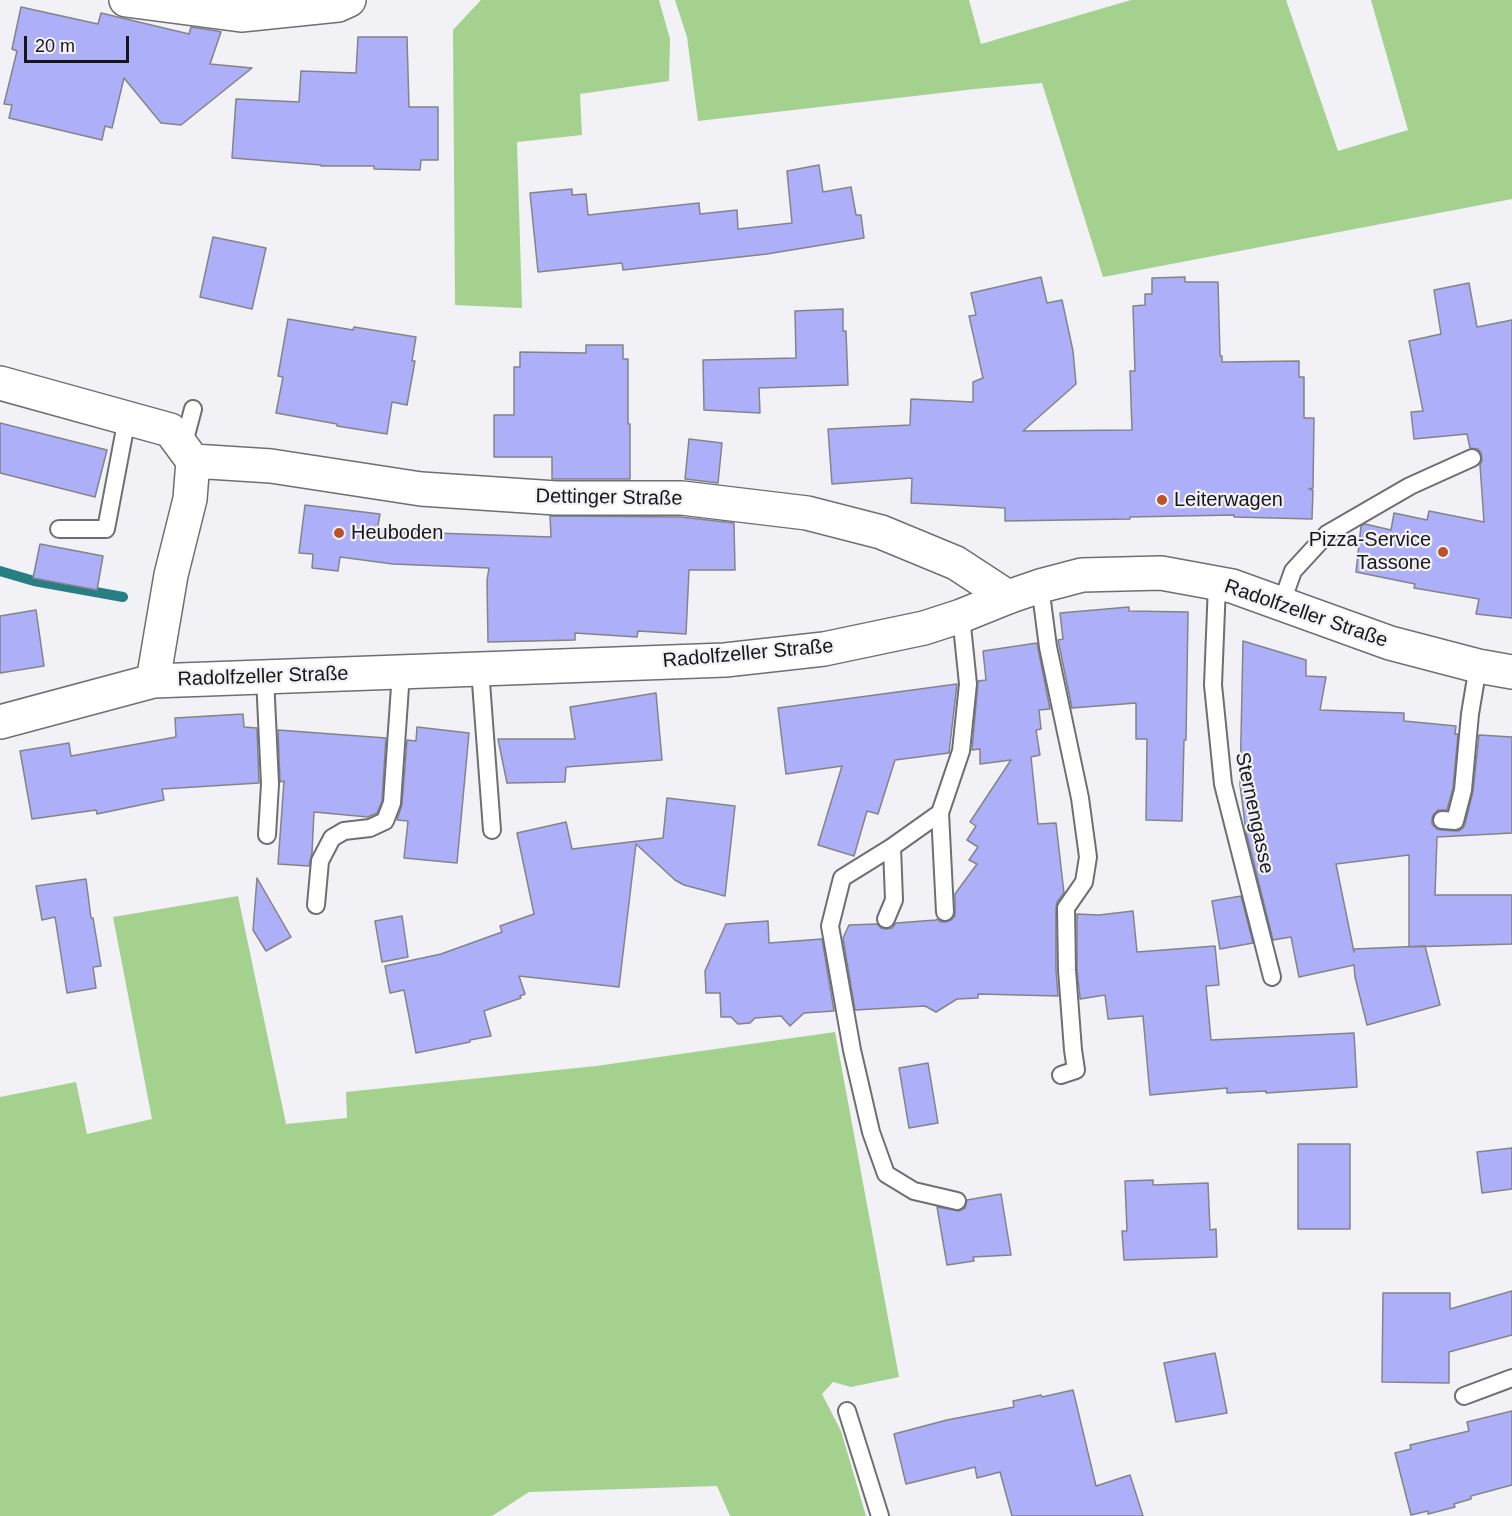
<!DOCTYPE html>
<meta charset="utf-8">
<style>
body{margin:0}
#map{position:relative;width:1512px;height:1516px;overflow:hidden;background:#f1f1f6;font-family:Arial,sans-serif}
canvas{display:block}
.scale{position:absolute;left:24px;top:36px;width:105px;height:27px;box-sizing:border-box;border:3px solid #171719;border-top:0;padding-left:8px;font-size:18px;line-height:21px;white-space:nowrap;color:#171719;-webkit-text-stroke:4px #f1f1f6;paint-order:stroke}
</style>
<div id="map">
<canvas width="1512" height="1516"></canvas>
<div class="scale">20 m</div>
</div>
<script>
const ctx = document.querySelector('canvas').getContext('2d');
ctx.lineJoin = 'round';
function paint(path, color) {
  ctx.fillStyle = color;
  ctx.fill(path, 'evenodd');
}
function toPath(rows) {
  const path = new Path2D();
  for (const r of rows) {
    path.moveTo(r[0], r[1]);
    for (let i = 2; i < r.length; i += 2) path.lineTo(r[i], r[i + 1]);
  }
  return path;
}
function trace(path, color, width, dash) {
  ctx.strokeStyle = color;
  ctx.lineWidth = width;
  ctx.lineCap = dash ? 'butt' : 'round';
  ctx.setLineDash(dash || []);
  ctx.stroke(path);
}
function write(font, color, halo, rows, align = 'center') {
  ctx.font = font + ' Arial,sans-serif';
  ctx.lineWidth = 4.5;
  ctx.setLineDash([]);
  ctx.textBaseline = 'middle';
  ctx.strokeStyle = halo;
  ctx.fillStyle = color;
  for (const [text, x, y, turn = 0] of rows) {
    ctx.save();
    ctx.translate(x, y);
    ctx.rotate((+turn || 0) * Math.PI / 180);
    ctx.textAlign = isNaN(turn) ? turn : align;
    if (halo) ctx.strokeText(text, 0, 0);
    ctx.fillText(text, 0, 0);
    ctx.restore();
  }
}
const green = toPath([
 [481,0,659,0,670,39,669,81,580,94,582,135,517,142,522,308,455,305,453,30],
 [675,0,969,0,981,44,1131,0,1286,0,1338,151,1408,130,1371,0,1512,0,1512,199,1103,277,1042,83,975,89,698,121,687,37],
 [238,896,286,1124,347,1118,346,1092,596,1066,835,1032,899,1377,851,1387,833,1382,822,1394,841,1431,866,1516,730,1516,717,1486,529,1492,492,1516,0,1516,0,1097,76,1082,87,1134,152,1119,113,917]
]);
const stream = toPath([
 [0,571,34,581,123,597]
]);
const building = toPath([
 [21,7,98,24,101,13,189,34,191,27,217,31,221,32,210,64,252,68,181,125,161,123,124,78,112,128,105,126,102,140,9,118,12,105,4,104,17,51,12,49,21,7],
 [358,37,407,37,409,107,438,107,438,160,421,160,420,170,374,169,374,166,321,166,321,165,232,158,236,99,299,102,301,71,356,73,358,37],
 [819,165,823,192,851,187,856,215,861,215,864,238,767,254,623,270,622,263,538,272,530,193,572,189,572,195,586,194,588,215,699,203,700,214,737,210,738,229,792,223,787,171,819,165],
 [213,237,266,248,252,309,200,297,213,237],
 [1041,277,1047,303,1062,300,1073,351,1076,384,1023,431,1132,430,1130,371,1135,371,1133,306,1145,305,1145,294,1152,294,1152,278,1185,277,1185,282,1218,282,1220,356,1222,356,1222,362,1299,361,1299,377,1304,377,1304,418,1314,418,1313,488,1309,489,1313,490,1312,519,1234,517,1234,515,1130,517,1130,519,1005,521,1005,508,911,503,912,478,832,484,828,429,910,425,911,399,973,402,973,382,983,378,969,316,976,315,971,293,1041,277],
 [1469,283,1477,327,1512,320,1512,618,1476,614,1479,599,1414,588,1415,584,1356,572,1361,526,1365,524,1391,530,1394,513,1427,520,1429,511,1484,522,1480,465,1482,460,1481,453,1478,449,1470,448,1467,434,1414,439,1411,412,1423,411,1409,341,1441,334,1434,290,1469,283],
 [843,309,843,331,846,331,848,385,759,388,760,413,704,410,703,360,796,358,795,311,843,309],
 [288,319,353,330,354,327,416,337,412,361,415,361,407,405,392,402,387,434,337,426,337,424,276,413,283,377,278,376,288,319],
 [586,345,623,345,623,359,628,359,628,424,630,424,630,479,552,479,552,457,494,457,494,415,514,415,514,367,520,367,520,352,586,353,586,345],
 [0,423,107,450,95,497,0,473,0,423],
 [689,439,722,443,718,483,685,479,689,439],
 [305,505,380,514,377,531,551,537,550,516,681,517,734,523,735,570,689,570,686,634,638,631,637,637,575,633,575,640,488,642,487,580,489,568,393,564,340,557,338,571,312,568,313,554,299,553,305,505],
 [40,544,103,556,97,590,33,578,40,544],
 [1129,607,1129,611,1188,612,1186,740,1184,740,1182,821,1146,820,1147,739,1136,739,1136,703,1072,708,1058,640,1063,639,1060,613,1129,607],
 [36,610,44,666,0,673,0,616,36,610],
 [1243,641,1306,660,1306,676,1326,677,1320,710,1404,713,1404,721,1456,726,1455,734,1458,734,1453,788,1447,810,1438,810,1433,815,1432,819,1432,824,1437,829,1441,830,1458,831,1463,828,1465,824,1473,791,1479,735,1512,737,1512,833,1437,837,1435,895,1512,895,1512,944,1409,947,1409,855,1336,864,1354,952,1354,949,1425,946,1440,1005,1367,1025,1355,977,1354,965,1299,977,1291,937,1273,940,1246,832,1240,785,1243,641],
 [1037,643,1050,709,1039,710,1041,729,1036,730,1040,755,1031,757,1038,824,1056,823,1064,893,1057,902,1056,908,1056,970,1058,996,978,994,978,998,957,999,936,1012,925,1006,855,1010,843,938,849,925,877,924,881,928,887,929,892,928,896,923,936,920,937,919,941,922,946,922,951,920,955,916,955,894,977,864,969,860,978,847,967,840,976,826,970,822,1011,760,980,764,980,749,972,750,978,681,986,680,983,651,1037,643],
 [957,684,949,753,895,760,878,814,867,811,854,856,818,845,842,766,786,774,778,708,957,684],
 [656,693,662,760,566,767,565,782,507,783,498,739,575,739,570,707,656,693],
 [243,714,244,727,257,728,259,783,162,789,164,800,97,814,96,810,32,819,20,751,69,743,71,756,176,737,175,718,243,714],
 [417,727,469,733,457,863,404,858,408,821,397,820,402,804,407,740,416,741,417,727],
 [278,730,386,738,382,801,377,813,368,817,314,812,312,853,309,866,278,864,284,781,280,782,278,730],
 [667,798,735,806,725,896,684,885,675,880,636,844,619,987,519,976,525,994,520,996,521,998,484,1011,491,1036,470,1040,470,1042,416,1053,404,990,390,993,385,966,441,954,502,932,500,926,534,914,517,833,566,822,572,849,663,838,667,798],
 [257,878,291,937,266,951,253,930,257,878],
 [86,879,91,918,93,918,101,966,93,967,96,988,67,993,55,917,42,920,36,886,86,879],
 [1241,896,1253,943,1220,949,1212,901,1241,896],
 [1133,911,1137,952,1215,946,1219,985,1206,986,1211,1040,1354,1033,1357,1087,1266,1093,1266,1091,1227,1093,1227,1088,1150,1095,1143,1016,1108,1019,1105,995,1080,999,1080,997,1077,970,1077,914,1099,915,1133,911],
 [402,916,408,957,382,962,375,921,402,916],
 [768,921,769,943,822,939,834,1011,804,1013,790,1026,781,1016,755,1018,750,1023,738,1024,731,1017,721,1017,720,993,706,993,705,971,726,924,768,921],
 [928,1063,938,1123,909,1128,899,1068,928,1063],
 [1298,1144,1350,1144,1350,1229,1298,1229,1298,1144],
 [1512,1148,1512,1189,1482,1193,1477,1152,1512,1148],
 [1153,1180,1153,1185,1208,1183,1210,1230,1216,1229,1217,1257,1124,1260,1122,1231,1127,1231,1125,1181,1153,1180],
 [1001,1194,1011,1255,973,1257,974,1261,947,1265,937,1207,959,1211,965,1208,967,1200,1001,1194],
 [1512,1291,1512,1335,1449,1352,1449,1383,1382,1382,1383,1293,1450,1293,1450,1309,1512,1291],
 [1215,1353,1227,1413,1176,1422,1164,1363,1215,1353],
 [1073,1390,1096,1486,1130,1475,1143,1516,1012,1516,1000,1472,977,1478,975,1467,906,1484,894,1434,947,1420,1014,1407,1013,1401,1041,1395,1042,1397,1073,1390],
 [1512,1411,1512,1485,1471,1496,1471,1499,1454,1504,1455,1507,1428,1514,1428,1511,1411,1515,1395,1453,1411,1449,1410,1445,1469,1431,1467,1422,1512,1411]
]);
const service = toPath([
 [183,447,193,409],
 [59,529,106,529,127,418],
 [1217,584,1213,685,1223,784,1272,977],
 [1040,586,1048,647,1080,798,1088,857,1084,882,1066,908,1067,970,1073,1050,1076,1070,1061,1075],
 [1281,605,1293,571,1327,534,1410,486,1472,458],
 [480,669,492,830],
 [265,677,270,784,267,835],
 [940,813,945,912],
 [1442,820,1455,821,1463,790,1470,714,1478,666],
 [892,847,842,878,830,926,852,1050,871,1132,886,1174,914,1191,957,1201],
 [316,905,320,861,332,838,344,831,370,828,385,821,392,803,401,672],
 [886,919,894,900,892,847,940,813,961,751,968,684,961,616],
 [1464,1396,1512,1378],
 [847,1411,880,1516]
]);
const minor = toPath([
 [126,0,241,15,338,5,349,0],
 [0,383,170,430,193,461,190,499,171,575,153,681],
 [193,461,271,466,421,489,556,498,682,498,807,513,881,532,956,563,1008,597]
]);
const secondary = toPath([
 [0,722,153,681,725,660,824,649,924,628,961,616,1008,597,1040,586,1082,575,1161,573,1232,586,1390,643,1478,666,1512,672]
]);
const markers = [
 [1162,500,6,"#ba532a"],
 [339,533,6,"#ba532a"],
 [1443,552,6,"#ba532a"]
];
const streetNames = [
 ["Dettinger Straße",609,498,1],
 ["Radolfzeller Straße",1306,614,19],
 ["Radolfzeller Straße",748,654,-5],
 ["Radolfzeller Straße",263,677,-2],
 ["Sternengasse",1254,813,78]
];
const poiNames = [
 ["Leiterwagen",1174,500],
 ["Heuboden",351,533],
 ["Pizza-Service",1431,540,"right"],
 ["Tassone",1431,563,"right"]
];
paint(green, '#a4d18e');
trace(stream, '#267f83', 10);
paint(building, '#adaff9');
trace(building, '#838488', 1.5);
trace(service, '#6e6f73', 20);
trace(minor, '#6e6f73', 36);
trace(secondary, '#6e6f73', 36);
trace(service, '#fff', 16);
trace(minor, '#fff', 33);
trace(secondary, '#fff', 33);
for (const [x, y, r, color] of markers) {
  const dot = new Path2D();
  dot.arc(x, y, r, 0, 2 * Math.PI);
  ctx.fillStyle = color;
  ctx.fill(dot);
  trace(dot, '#f1f1f6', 2);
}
write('20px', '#171719', '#f1f1f6', streetNames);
write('20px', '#171719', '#f1f1f6', poiNames, 'left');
</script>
